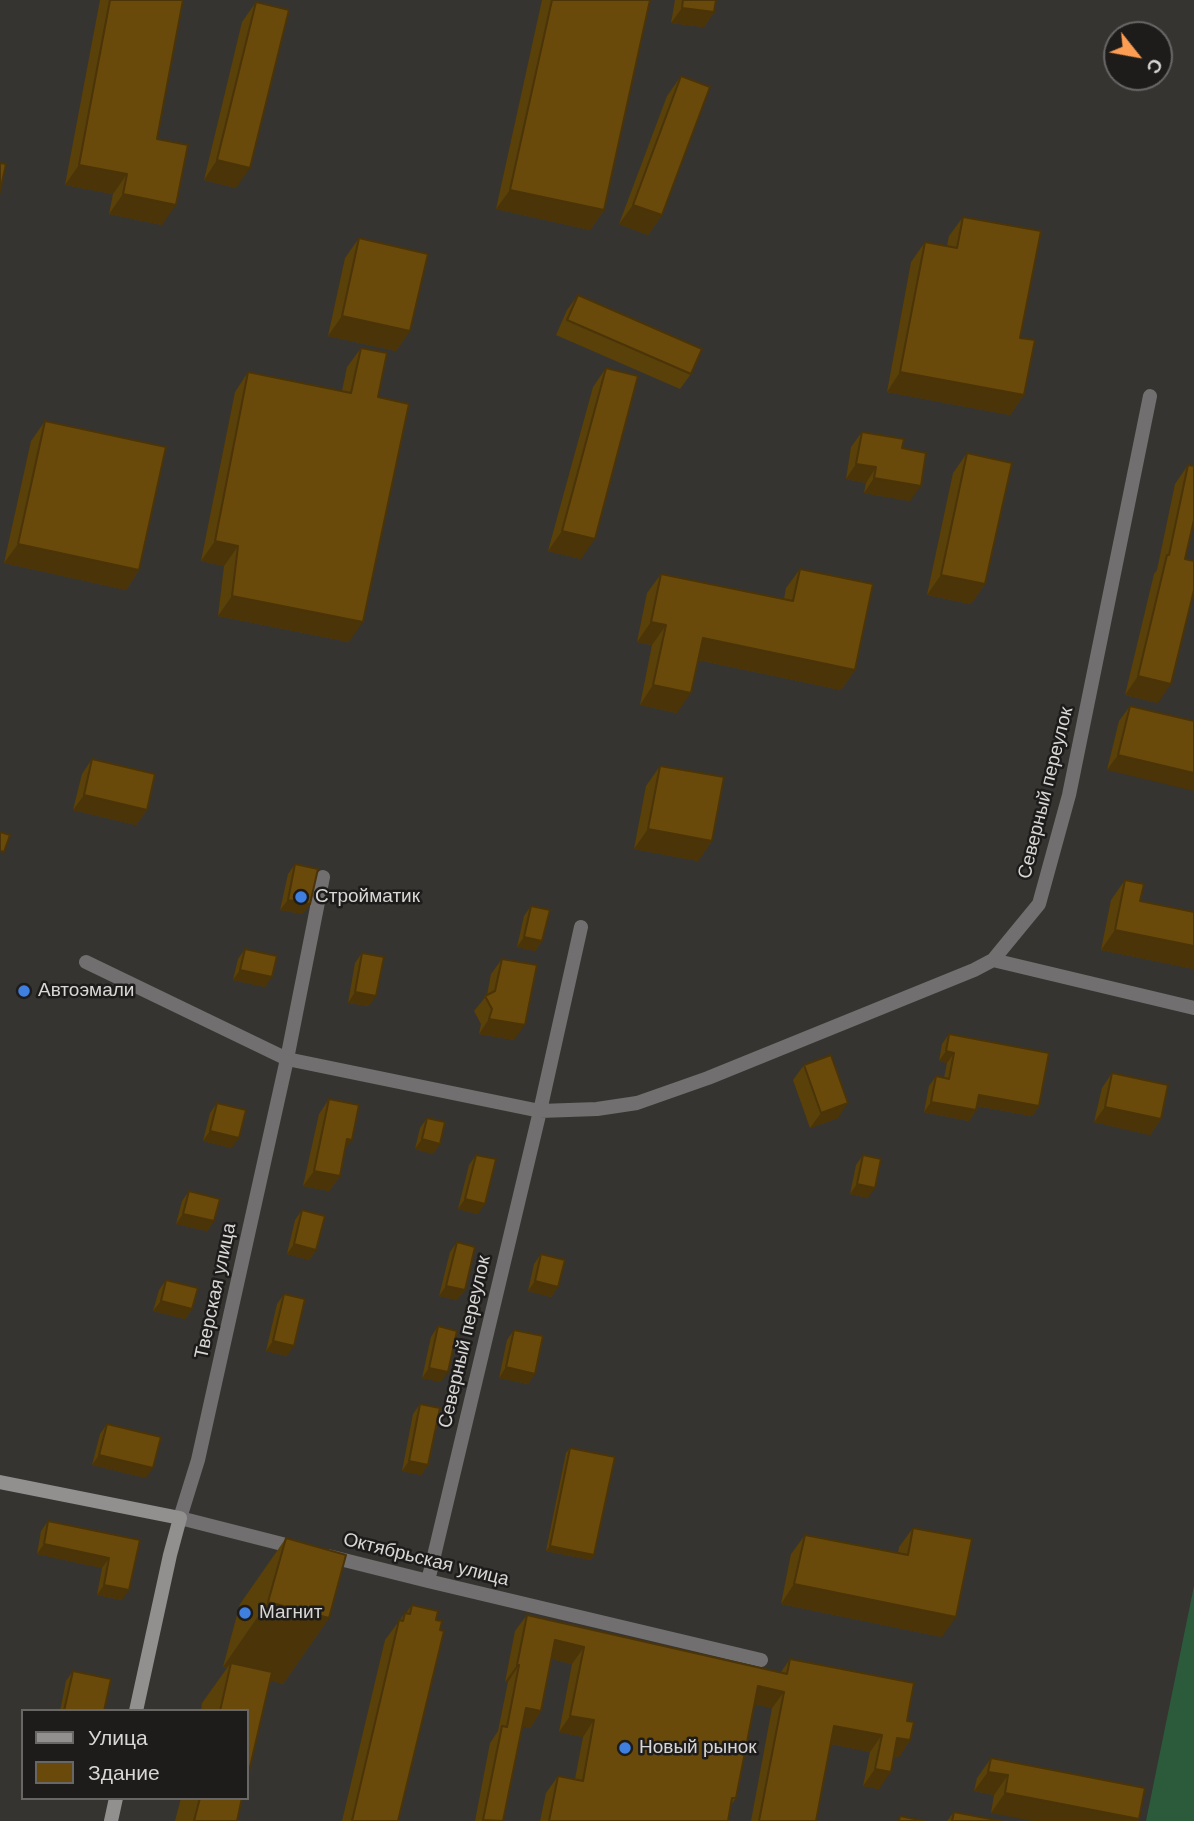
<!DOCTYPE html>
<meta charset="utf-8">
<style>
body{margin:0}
#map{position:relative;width:1194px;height:1821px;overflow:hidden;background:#363431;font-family:Arial,sans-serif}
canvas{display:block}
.legend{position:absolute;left:21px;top:1709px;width:228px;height:91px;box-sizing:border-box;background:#1d1c1b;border:2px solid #686766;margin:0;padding:9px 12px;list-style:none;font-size:21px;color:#d9d7d6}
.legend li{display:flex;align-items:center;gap:14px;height:35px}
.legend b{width:35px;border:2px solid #686766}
.north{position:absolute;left:1103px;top:21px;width:70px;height:70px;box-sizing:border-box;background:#1d1c1b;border:2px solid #686766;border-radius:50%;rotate:121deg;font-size:19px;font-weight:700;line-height:28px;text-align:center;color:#d9d7d6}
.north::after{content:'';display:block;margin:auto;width:24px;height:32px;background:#fc9d53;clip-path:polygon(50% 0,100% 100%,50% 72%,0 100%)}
</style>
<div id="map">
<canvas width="1194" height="1821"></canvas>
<ul class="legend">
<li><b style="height:9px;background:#928f8f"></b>Улица</li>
<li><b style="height:19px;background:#694a0b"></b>Здание</li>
</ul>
<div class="north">С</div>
</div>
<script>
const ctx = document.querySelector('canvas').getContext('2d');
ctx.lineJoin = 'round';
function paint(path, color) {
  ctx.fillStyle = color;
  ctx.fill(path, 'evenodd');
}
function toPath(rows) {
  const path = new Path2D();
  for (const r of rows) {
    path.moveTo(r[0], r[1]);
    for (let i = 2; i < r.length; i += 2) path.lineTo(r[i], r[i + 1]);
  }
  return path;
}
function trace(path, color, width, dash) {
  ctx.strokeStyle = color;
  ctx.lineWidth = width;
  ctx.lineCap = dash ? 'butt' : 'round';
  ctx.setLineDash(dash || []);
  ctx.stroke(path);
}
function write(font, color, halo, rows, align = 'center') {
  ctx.font = font + ' Arial,sans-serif';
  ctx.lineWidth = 5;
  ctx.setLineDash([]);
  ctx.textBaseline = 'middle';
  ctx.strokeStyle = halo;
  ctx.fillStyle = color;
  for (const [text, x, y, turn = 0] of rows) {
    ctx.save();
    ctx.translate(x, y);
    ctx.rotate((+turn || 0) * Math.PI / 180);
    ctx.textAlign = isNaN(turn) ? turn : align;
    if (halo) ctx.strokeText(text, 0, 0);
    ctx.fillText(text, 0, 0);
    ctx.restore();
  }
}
const green = toPath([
 [1194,1586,1194,1821,1146,1821]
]);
const minor = toPath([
 [993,960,1194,1008],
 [86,962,287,1059,540,1111,597,1109,637,1103,708,1078,974,970,993,960,1039,904,1069,795,1150,396],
 [298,1548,180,1518,198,1460,287,1059,323,877],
 [328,1556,428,1581,761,1660],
 [428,1581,540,1111,581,927]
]);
const secondary = toPath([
 [0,1482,180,1518,170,1555,136,1711],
 [111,1821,116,1798]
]);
const wall = toPath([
 [100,0,183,0,157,139,162,225,109,214,113,194,65,185],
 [542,0,650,0,604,210,590,230,496,209],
 [675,0,716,0,714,12,704,27,671,23],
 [256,2,236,188,204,180,242,22],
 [681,76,662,215,648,235,619,224,667,96],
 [963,217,1020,338,1024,395,1010,415,887,392,911,262,925,242,947,246,949,236],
 [359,238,410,331,396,351,328,336,345,258],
 [578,295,691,374,680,389,556,335,567,310],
 [361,348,378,397,349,642,218,616,224,566,201,561,235,392,248,372,342,391,347,367],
 [606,368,581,559,548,551,593,387],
 [45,421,139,570,126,590,4,563,31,441],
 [862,432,902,448,910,501,864,493,866,483,846,479,851,447],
 [967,453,985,584,971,604,927,595,953,473],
 [1188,465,1185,559,1158,703,1125,695,1154,574,1157,570,1175,484],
 [800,569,855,670,841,690,698,660,677,713,640,705,652,645,637,642,647,593,661,574,784,599,786,588],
 [1130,706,1194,721,1107,770,1119,721],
 [92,759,147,810,136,825,73,810,82,774],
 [660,766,712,841,698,861,634,849,646,786],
 [295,864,310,904,303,914,280,910,288,874],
 [1125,880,1140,901,1194,912,1194,969,1101,950,1111,900],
 [531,906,542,941,535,951,517,947,524,916],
 [245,949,265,987,233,980,238,959],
 [362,953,369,1006,348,1003,355,963],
 [502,959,514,1040,479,1034,481,1024,474,1011,487,995,491,974],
 [949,1034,1039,1106,1032,1116,977,1106,976,1110,969,1121,924,1112,929,1086,936,1076,944,1078,947,1063,939,1061,942,1044],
 [804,1065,838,1118,810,1128,793,1080],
 [1112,1073,1161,1119,1150,1135,1094,1122,1102,1088],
 [329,1099,345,1150,340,1176,329,1191,303,1186,319,1114],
 [217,1103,232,1148,203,1141,210,1113],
 [427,1118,440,1144,433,1154,415,1149,420,1128],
 [476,1155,478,1214,458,1209,469,1165],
 [863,1155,868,1198,850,1194,856,1165],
 [189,1191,214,1221,207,1231,176,1224,182,1201],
 [302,1210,316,1250,309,1260,287,1254,295,1220],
 [457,1242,465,1290,457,1300,439,1296,450,1252],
 [541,1254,558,1287,551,1297,528,1291,534,1264],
 [166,1280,192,1309,185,1319,153,1311,159,1290],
 [284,1294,287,1356,266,1351,277,1304],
 [438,1326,441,1382,422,1378,431,1337],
 [514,1330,535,1374,528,1384,499,1378,507,1340],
 [420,1404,428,1465,421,1475,402,1471,413,1414],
 [107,1424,146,1478,92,1465,100,1434],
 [570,1448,594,1555,591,1560,546,1551,566,1453],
 [48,1521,140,1540,122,1600,97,1595,102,1568,37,1554,41,1531],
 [913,1528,942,1637,781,1604,791,1554,805,1535,898,1553,899,1547],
 [286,1538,329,1618,283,1684,270,1680,247,1711,201,1711,202,1703,227,1668,223,1667,240,1604],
 [412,1605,398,1821,342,1821,385,1640,405,1613,406,1613],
 [527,1615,781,1672,790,1659,907,1721,910,1740,899,1757,894,1756,879,1789,863,1786,870,1752,831,1744,816,1821,751,1821,772,1708,754,1704,736,1798,731,1805,728,1821,540,1821,546,1793,558,1776,575,1779,583,1737,559,1732,572,1664,551,1659,541,1711,530,1728,522,1726,503,1821,475,1821,490,1743,498,1731,508,1682,505,1682,515,1631],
 [73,1671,104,1711,60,1711,66,1681],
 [991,1758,1145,1788,991,1813,994,1795,974,1791,977,1778],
 [181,1798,242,1798,237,1821,175,1821],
 [954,1812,1001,1821,947,1821]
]);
const shadedWall = toPath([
 [682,8,714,12,704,27,671,23],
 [217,160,250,168,236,188,204,180],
 [79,165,127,174,113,194,65,185],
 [510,190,604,210,590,230,496,209],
 [123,194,176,205,162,225,109,214],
 [633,205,662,215,648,235,619,224],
 [342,316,410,331,396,351,328,336],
 [900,372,1024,395,1010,415,887,392],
 [856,464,876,467,866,483,846,479],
 [874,478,921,486,910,501,864,493],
 [562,531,595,539,581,559,548,551],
 [215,541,238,546,224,566,201,561],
 [18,544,139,570,126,590,4,563],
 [941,575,985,584,971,604,927,595],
 [232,596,363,622,349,642,218,616],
 [651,622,666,625,652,645,637,642],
 [703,638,855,670,841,690,689,658],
 [1138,676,1171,684,1158,703,1125,695],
 [653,685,691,693,677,713,640,705],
 [1118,755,1194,773,1194,791,1107,770],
 [84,795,147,810,136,825,73,810],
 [648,829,712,841,698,861,634,849],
 [288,900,310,904,303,914,280,910],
 [1115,930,1194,946,1194,969,1101,950],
 [524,937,542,941,535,951,517,947],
 [240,970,272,977,265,987,233,980],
 [355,992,376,996,369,1006,348,1003],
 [489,1019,525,1025,514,1040,479,1034],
 [946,1051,954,1053,947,1063,939,1061],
 [979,1095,1039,1106,1032,1116,972,1105],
 [931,1102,976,1110,969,1121,924,1112],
 [848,1103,838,1118,810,1128,821,1113],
 [1105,1107,1161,1119,1150,1135,1094,1122],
 [210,1131,239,1138,232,1148,203,1141],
 [347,1139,352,1140,341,1155],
 [422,1139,440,1144,433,1154,415,1149],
 [314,1171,340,1176,329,1191,303,1186],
 [857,1184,875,1188,868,1198,850,1194],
 [465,1199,485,1204,478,1214,458,1209],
 [183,1214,214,1221,207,1231,176,1224],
 [294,1244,316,1250,309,1260,287,1254],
 [535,1281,558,1287,551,1297,528,1291],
 [446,1286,465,1290,457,1300,439,1296],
 [161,1301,192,1309,185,1319,153,1311],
 [273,1341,294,1346,287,1356,266,1351],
 [506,1367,535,1374,528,1384,499,1378],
 [429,1368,448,1372,441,1382,422,1378],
 [99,1455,153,1468,146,1478,92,1465],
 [409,1461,428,1465,421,1475,402,1471],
 [44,1544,109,1558,102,1568,37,1554],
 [550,1546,594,1555,591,1560,546,1551],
 [794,1584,956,1617,942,1637,781,1604],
 [104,1585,129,1590,122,1600,97,1595],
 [268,1602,329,1618,283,1684,230,1669,231,1663,227,1668,223,1667],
 [555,1640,584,1647,572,1664,543,1657],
 [517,1665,519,1665,508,1682,505,1682],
 [758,1686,784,1692,772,1708,746,1703],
 [526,1708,541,1711,530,1728,514,1725],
 [570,1716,594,1720,583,1737,559,1732],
 [834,1726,882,1735,870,1752,822,1742],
 [897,1738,910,1740,899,1757,885,1754],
 [875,1769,891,1772,879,1789,863,1786],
 [988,1772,1008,1775,994,1795,974,1791],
 [1005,1793,1139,1819,1138,1821,1032,1821,991,1813]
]);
const building = toPath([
 [110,0,183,0,157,139,188,145,176,205,123,194,127,174,79,165,110,0],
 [552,0,650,0,604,210,510,190,552,0],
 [683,0,716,0,714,12,682,8,683,0],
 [256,2,289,10,250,168,217,160,256,2],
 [681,76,710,87,662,215,633,205,681,76],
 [0,163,6,164,0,192,0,163],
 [963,217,1041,231,1020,338,1035,340,1024,395,900,372,925,242,957,248,963,217],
 [359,238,428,254,410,331,342,316,359,238],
 [578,295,702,349,691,374,567,320,578,295],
 [361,348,387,353,378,397,409,404,363,622,232,596,238,546,215,541,248,372,351,393,361,348],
 [606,368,638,376,595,539,562,531,606,368],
 [45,421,166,447,139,570,18,544,45,421],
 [862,432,904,439,902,448,926,453,921,486,874,478,876,467,856,464,862,432],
 [967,453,1012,463,985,584,941,575,967,453],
 [1188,465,1194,466,1194,520,1185,559,1194,561,1194,590,1171,684,1138,676,1167,555,1169,555,1188,465],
 [800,569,873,584,855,670,703,638,691,693,653,685,666,625,651,622,661,574,793,601,800,569],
 [1130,706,1194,721,1194,773,1118,755,1130,706],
 [92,759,155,774,147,810,84,795,92,759],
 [660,766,724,777,712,841,648,829,660,766],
 [0,832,10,835,4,852,0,851,0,832],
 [295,864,318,869,310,904,288,900,295,864],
 [1125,880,1144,884,1140,901,1194,912,1194,946,1115,930,1125,880],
 [531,906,550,910,542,941,524,937,531,906],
 [245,949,277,956,272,977,240,970,245,949],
 [362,953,384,957,376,996,355,992,362,953],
 [502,959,537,965,525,1025,489,1019,492,1009,485,996,495,991,502,959],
 [949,1034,1049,1053,1039,1106,979,1095,976,1110,931,1102,936,1076,949,1079,954,1053,946,1051,949,1034],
 [831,1055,848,1103,821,1113,804,1065,831,1055],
 [1112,1073,1168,1085,1161,1119,1105,1107,1112,1073],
 [329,1099,359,1105,352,1140,347,1139,340,1176,314,1171,329,1099],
 [217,1103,246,1110,239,1138,210,1131,217,1103],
 [427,1118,445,1122,440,1144,422,1139,427,1118],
 [476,1155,496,1159,485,1204,465,1199,476,1155],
 [863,1155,881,1159,875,1188,857,1184,863,1155],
 [189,1191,220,1199,214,1221,183,1214,189,1191],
 [302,1210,325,1216,316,1250,294,1244,302,1210],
 [457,1242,475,1247,465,1290,446,1286,457,1242],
 [541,1254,565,1260,558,1287,535,1281,541,1254],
 [166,1280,198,1288,192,1309,161,1301,166,1280],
 [284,1294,305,1299,294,1346,273,1341,284,1294],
 [438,1326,457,1331,448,1372,429,1368,438,1326],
 [514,1330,543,1336,535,1374,506,1367,514,1330],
 [420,1404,440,1408,428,1465,409,1461,420,1404],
 [107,1424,161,1437,153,1468,99,1455,107,1424],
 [570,1448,615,1457,594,1555,550,1546,570,1448],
 [48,1521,140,1540,129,1590,104,1585,109,1558,44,1544,48,1521],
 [913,1528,972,1539,956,1617,794,1584,805,1535,908,1555,913,1528],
 [286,1538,346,1555,329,1618,268,1602,286,1538],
 [412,1605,438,1611,436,1620,442,1621,440,1630,444,1631,398,1821,352,1821,399,1620,403,1621,405,1613,410,1614,412,1605],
 [527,1615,787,1674,790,1659,914,1683,907,1721,914,1722,910,1740,897,1738,891,1772,875,1769,882,1735,834,1726,816,1821,759,1821,784,1692,758,1686,736,1798,732,1798,728,1821,549,1821,558,1776,583,1781,594,1720,570,1716,584,1647,555,1640,541,1711,526,1708,503,1821,483,1820,502,1726,507,1727,519,1665,517,1665,527,1615],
 [231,1663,272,1672,247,1780,247,1711,220,1711,231,1663],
 [73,1671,111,1679,104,1711,64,1711,73,1671],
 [991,1758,1145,1788,1139,1819,1005,1793,1008,1775,988,1772,991,1758],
 [200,1798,242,1798,237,1821,194,1821,200,1798],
 [954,1812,1001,1821,952,1821,954,1812],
 [900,1816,924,1821,899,1821,900,1816]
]);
const markers = [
 [301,897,7,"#3f7fe0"],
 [24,991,7,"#3f7fe0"],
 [245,1613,7,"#3f7fe0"],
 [625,1748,7,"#3f7fe0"]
];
const streetNames = [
 ["Северный переулок",1046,793,-76],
 ["Тверская улица",216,1291,-78],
 ["Северный переулок",465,1342,-77],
 ["Октябрьская улица",426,1560,14]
];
const poiNames = [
 ["Стройматик",315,897],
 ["Автоэмали",38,991],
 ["Магнит",259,1613],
 ["Новый рынок",639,1748]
];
paint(green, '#2c5b3c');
trace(minor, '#716f6f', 14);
trace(secondary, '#928f8f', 14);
paint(wall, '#5a4009');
paint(shadedWall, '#4a3408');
paint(building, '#694a0b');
trace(building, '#4a3408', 2);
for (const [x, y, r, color] of markers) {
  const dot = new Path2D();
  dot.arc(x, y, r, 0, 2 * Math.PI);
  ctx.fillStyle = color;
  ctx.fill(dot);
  trace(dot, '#1d1c1b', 2.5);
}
write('19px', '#d9d7d6', '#1d1c1b', streetNames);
write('19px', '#d9d7d6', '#1d1c1b', poiNames, 'left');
</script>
